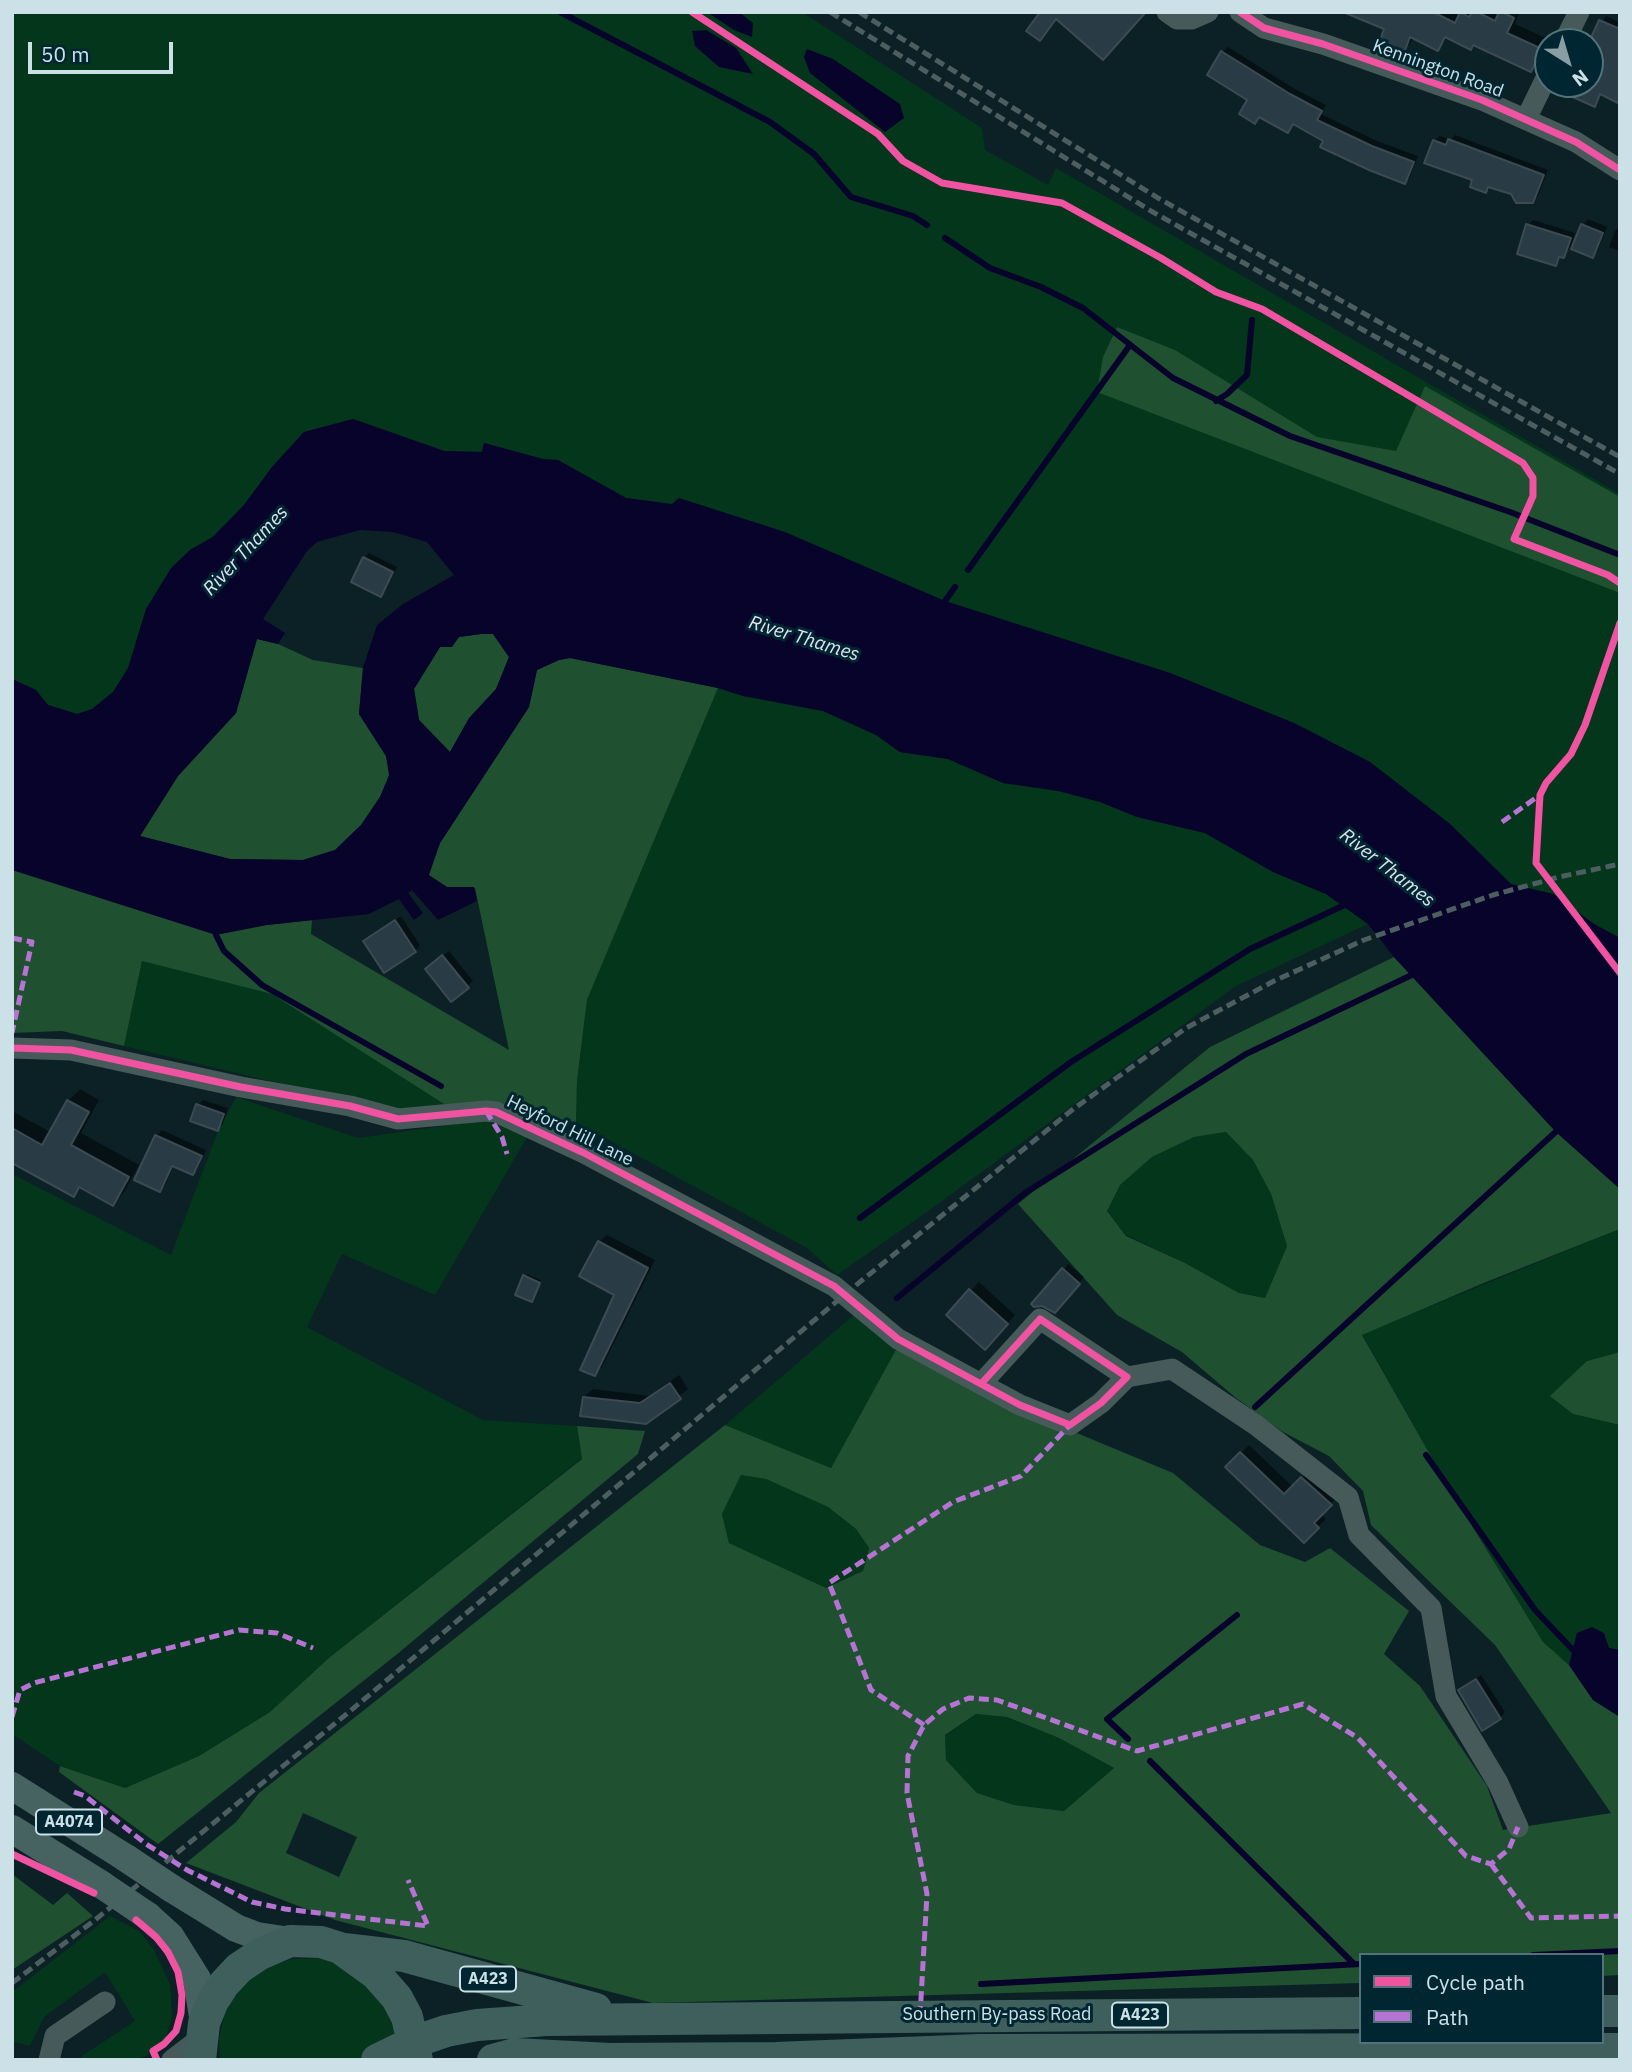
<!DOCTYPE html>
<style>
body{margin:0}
#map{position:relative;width:1632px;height:2072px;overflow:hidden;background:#0b2126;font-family:"IBM Plex Sans",sans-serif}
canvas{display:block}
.frame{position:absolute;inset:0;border:14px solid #cce1e7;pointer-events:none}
.legend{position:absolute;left:1359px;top:1953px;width:245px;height:91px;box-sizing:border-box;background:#002731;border:2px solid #52717a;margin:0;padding:9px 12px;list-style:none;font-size:21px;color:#cce1e7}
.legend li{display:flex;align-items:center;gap:14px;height:35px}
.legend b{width:35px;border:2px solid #52717a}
.north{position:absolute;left:1534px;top:28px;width:70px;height:70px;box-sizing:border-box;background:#002731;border:2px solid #52717a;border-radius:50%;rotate:143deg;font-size:19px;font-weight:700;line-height:28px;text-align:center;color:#cce1e7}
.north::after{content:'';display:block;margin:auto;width:24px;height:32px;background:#889ea3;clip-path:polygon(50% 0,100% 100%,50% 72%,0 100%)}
.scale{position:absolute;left:28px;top:42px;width:145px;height:32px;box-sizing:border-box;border:4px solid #cce1e7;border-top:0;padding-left:9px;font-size:21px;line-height:24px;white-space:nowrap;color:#cce1e7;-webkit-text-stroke:5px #002731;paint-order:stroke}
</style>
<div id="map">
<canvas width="1632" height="2072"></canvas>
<div class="frame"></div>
<ul class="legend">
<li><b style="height:9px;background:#f153a3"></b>Cycle path</li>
<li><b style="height:9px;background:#b673d3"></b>Path</li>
</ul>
<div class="north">N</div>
<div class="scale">50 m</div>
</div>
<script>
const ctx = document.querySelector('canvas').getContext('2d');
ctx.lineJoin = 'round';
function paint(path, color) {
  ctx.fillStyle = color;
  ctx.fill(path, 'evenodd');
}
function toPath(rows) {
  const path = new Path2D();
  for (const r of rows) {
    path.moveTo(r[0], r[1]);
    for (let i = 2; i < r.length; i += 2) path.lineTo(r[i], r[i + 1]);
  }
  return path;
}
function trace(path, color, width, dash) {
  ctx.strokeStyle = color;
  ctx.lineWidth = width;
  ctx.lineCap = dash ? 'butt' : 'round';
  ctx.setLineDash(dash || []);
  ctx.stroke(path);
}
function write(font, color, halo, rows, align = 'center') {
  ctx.font = font + ' "IBM Plex Sans",sans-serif';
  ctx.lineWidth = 6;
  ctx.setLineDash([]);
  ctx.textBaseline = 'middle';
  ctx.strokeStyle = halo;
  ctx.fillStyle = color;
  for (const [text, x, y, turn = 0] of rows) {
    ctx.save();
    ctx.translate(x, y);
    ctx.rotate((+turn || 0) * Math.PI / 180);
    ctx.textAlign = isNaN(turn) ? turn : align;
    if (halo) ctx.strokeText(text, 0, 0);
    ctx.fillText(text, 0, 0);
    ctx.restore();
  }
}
const green = toPath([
 [12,12,802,12,982,128,985,150,1048,185,1056,168,1620,494,1620,938,1594,924,1553,894,1511,884,1450,824,1370,762,1294,723,1170,673,945,601,785,533,753,522,712,510,626,498,558,460,543,459,484,443,482,452,445,451,353,419,304,432,272,467,244,505,212,537,190,550,146,609,129,668,113,692,92,709,77,714,47,705,36,690,12,679],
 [718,688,743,696,823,711,876,735,900,752,948,759,1003,783,1058,790,1100,802,1137,817,1205,833,1273,872,1326,894,1368,924,1236,986,927,1212,837,1275,807,1248,576,1122,577,1081,587,1000],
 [142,961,272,993,447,1106,399,1112,124,1046],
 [236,1097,358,1138,492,1119,529,1134,435,1295,342,1254,307,1327,483,1420,577,1426,582,1458,330,1657,270,1712,199,1756,125,1788,60,1766,12,1734,12,1174,171,1255,218,1131],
 [1226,1132,1253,1160,1271,1194,1287,1246,1265,1298,1239,1293,1185,1263,1126,1235,1107,1211,1120,1185,1152,1157,1194,1137],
 [1620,1229,1620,1352,1587,1361,1573,1414,1620,1425,1620,1650,1609,1648,1577,1633,1569,1665,1543,1642,1452,1493,1362,1334],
 [856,1313,898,1346,831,1468,725,1425],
 [741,1475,766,1479,828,1507,856,1529,869,1548,863,1571,826,1588,729,1543,722,1514],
 [976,1714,1007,1717,1059,1738,1114,1768,1064,1811,1014,1805,977,1793,946,1760,945,1736],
 [110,1916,139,1931,154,1950,170,1984,172,2018,166,2037,146,2056,132,2060,93,2060,80,2057,135,2021,105,1972,44,2017,30,2046,14,2042,12,2039,12,1992],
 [320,1958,348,1967,372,1986,389,2011,397,2039,354,2060,220,2060,219,2038,226,2010,242,1986,265,1968,292,1959]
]);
const forest = toPath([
 [1117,327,1175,350,1317,437,1396,451,1425,386,1620,497,1620,593,1097,392,1103,357],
 [481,634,493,634,509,657,496,689,469,719,450,752,419,720,414,689,440,647,459,637],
 [257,639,278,644,313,660,363,668,359,714,386,756,390,775,380,797,361,825,335,850,303,860,230,859,140,836,178,776,236,713],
 [570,658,718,688,587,1000,577,1081,576,1122,447,1106,272,994,142,961,124,1046,62,1031,12,1033,12,870,267,925,312,920,311,934,509,1050,475,888,447,887,428,875,440,843,529,707,537,670,559,660],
 [1394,957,1556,1132,1620,1189,1620,1229,1486,1282,1362,1335,1452,1493,1543,1642,1569,1665,1593,1700,1620,1717,1620,1975,1602,1976,1602,1955,1361,1955,1361,1983,653,2003,335,1920,186,1863,236,1822,259,1793,725,1425,831,1468,898,1346,1007,1404,1173,1473,1260,1545,1305,1562,1330,1548,1409,1611,1384,1654,1420,1686,1487,1786,1503,1830,1611,1813,1495,1645,1371,1525,1363,1491,1329,1456,1283,1432,1236,1398,1182,1352,1117,1315,1018,1204,1210,1047],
 [1226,1132,1253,1160,1271,1194,1287,1246,1265,1298,1239,1293,1185,1263,1126,1236,1107,1211,1120,1185,1152,1157,1194,1137],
 [741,1475,766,1479,828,1507,856,1529,869,1548,863,1571,826,1588,729,1543,722,1514],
 [976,1714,1007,1717,1059,1738,1114,1768,1064,1811,1014,1805,977,1793,946,1760,945,1735],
 [303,1813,357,1837,339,1877,286,1853],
 [1620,1352,1620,1425,1573,1414,1550,1396,1587,1361],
 [577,1426,645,1431,638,1454,396,1655,158,1844,59,1772,60,1766,125,1788,199,1756,270,1712,330,1657,582,1459],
 [12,1874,53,1905,67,1893,93,1916,12,1970]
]);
const water = toPath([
 [707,12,739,12,753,23,752,37,734,30],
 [706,30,736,48,753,74,719,67,695,46,692,31],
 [807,49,833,59,900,104,904,118,885,132,810,73,804,57],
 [353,419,444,451,482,452,484,443,543,459,558,460,626,498,672,504,679,498,785,532,945,601,1170,673,1294,723,1370,762,1450,824,1511,884,1553,894,1594,924,1620,938,1620,1189,1556,1132,1394,957,1368,924,1326,894,1273,872,1205,833,1137,817,1100,802,1058,791,1003,783,948,759,900,752,876,735,823,711,743,696,718,688,570,658,559,660,537,670,529,707,440,843,429,875,447,887,474,887,477,901,438,920,412,890,408,893,423,913,414,920,399,899,369,914,267,925,216,935,12,870,12,679,36,690,48,705,77,714,92,709,113,692,128,668,146,609,171,568,190,550,213,537,244,505,272,467,304,432],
 [360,530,393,532,427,542,454,575,403,604,377,625,363,668,359,714,386,756,389,775,380,797,361,825,335,850,303,860,230,859,140,836,178,776,236,713,257,639,278,644,285,633,263,619,307,551,317,542],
 [481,634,493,634,509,657,496,689,469,718,450,752,419,720,414,689,440,647,452,647,459,637],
 [1592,1627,1604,1633,1609,1648,1620,1650,1620,1717,1593,1700,1569,1665,1577,1633]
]);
const shadow = toPath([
 [1344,12,1520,12,1515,24,1550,40,1540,61,1531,70,1474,44,1470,48,1448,37,1438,49,1414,38,1404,51,1386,28],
 [1606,16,1619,22,1608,48,1602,93,1594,105,1575,84,1590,84,1590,42],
 [1228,47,1295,89,1326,105,1321,114,1377,141,1418,156,1410,177,1405,182,1295,123,1288,131,1260,116,1255,122,1250,99,1222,52],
 [1455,135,1548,170,1538,196,1532,202,1491,186,1486,191,1434,141,1440,136,1451,140],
 [1588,219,1607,227,1598,250,1592,256,1570,247,1555,264,1528,225,1533,220,1575,233,1571,247,1573,248,1583,225],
 [1620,226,1620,251,1609,247,1615,231],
 [369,553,397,567,386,589,381,595,364,558],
 [401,916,420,945,415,951,365,941],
 [449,951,473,981,451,999,432,964],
 [80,1089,99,1100,81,1133,139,1165,124,1192,113,1204,82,1186,73,1195,12,1161,12,1111,50,1132,68,1101],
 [203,1100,228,1108,223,1124,218,1129,198,1105],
 [162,1130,206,1150,198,1168,193,1173,174,1165,165,1185,160,1190,156,1136],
 [607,1235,655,1260,602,1367,595,1374,617,1294,599,1242],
 [1068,1264,1084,1277,1060,1306,1042,1304],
 [527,1274,541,1280,532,1300,525,1276],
 [979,1282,1015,1315,994,1339,949,1314],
 [679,1375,688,1389,646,1422,584,1397,593,1389,650,1396],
 [1249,1445,1293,1487,1310,1470,1338,1496,1321,1514,1326,1519,1304,1540,1228,1467],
 [1481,1675,1505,1712,1500,1718,1460,1690]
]);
const stream = toPath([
 [560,12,770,122,814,154,851,197,913,216,927,225],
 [945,238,990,268,1041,287,1083,308,1173,378,1290,436,1510,512,1620,555],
 [1216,401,1227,394,1247,375,1252,320],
 [968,570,1130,345],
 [940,608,955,587],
 [216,935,224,951,262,985,441,1086],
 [860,1218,1071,1062,1250,949,1349,903],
 [897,1298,1025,1193,1246,1054,1418,972],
 [1255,1407,1561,1127],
 [1426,1455,1535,1610,1573,1650],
 [1128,1739,1107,1719,1237,1615],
 [1150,1761,1354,1964],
 [1533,1955,1620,1951],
 [981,1984,1361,1964]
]);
const building = toPath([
 [1040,12,1146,12,1103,60,1056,19,1040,41,1026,31,1040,12],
 [1343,12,1433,12,1455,23,1460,12,1469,17,1472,12,1477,12,1495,21,1499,12,1502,12,1514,18,1507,33,1542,49,1531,72,1473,45,1471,50,1445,37,1438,51,1410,37,1404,53,1389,47,1390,44,1380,40,1384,29,1343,12],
 [1599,20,1620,29,1620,104,1600,94,1595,107,1555,89,1558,84,1590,84,1590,40,1599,20],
 [1221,51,1290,94,1322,111,1317,120,1372,146,1414,162,1405,184,1369,170,1320,147,1323,141,1293,124,1288,133,1259,117,1255,124,1239,114,1247,100,1207,75,1221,51],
 [1448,139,1544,175,1533,203,1516,203,1511,194,1488,187,1486,193,1470,187,1472,180,1424,163,1433,140,1446,145,1448,139],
 [1526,224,1571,238,1564,258,1559,257,1556,266,1517,254,1526,224],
 [1581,224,1603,233,1593,258,1571,249,1581,224],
 [363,557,393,572,381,597,351,582,363,557],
 [395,920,416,952,384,973,363,941,395,920],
 [442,955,469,988,451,1002,425,969,442,955],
 [67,1100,89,1112,71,1145,129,1177,113,1206,79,1187,74,1197,12,1163,12,1128,42,1145,67,1100],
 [196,1104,224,1114,218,1131,190,1121,196,1104],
 [155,1135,202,1156,193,1175,172,1166,160,1192,134,1180,155,1135],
 [598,1241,648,1268,595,1376,580,1370,614,1295,579,1276,598,1241],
 [1062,1268,1080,1284,1055,1313,1042,1306,1034,1307,1031,1304,1062,1268],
 [523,1275,540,1283,532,1302,515,1295,523,1275],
 [969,1289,1008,1324,985,1350,946,1315,969,1289],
 [670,1383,681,1399,646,1424,580,1416,583,1397,640,1403,670,1383],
 [1240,1452,1284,1494,1301,1477,1332,1505,1314,1523,1319,1528,1304,1543,1225,1467,1240,1452],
 [1476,1679,1501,1719,1482,1731,1458,1690,1476,1679]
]);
const minor = toPath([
 [1167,12,1177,19,1192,19,1208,12],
 [1240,12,1264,28,1323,44,1482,100,1576,142,1620,170],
 [1564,42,1579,12],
 [1526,119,1548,74],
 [12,1048,71,1050,241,1087,350,1106,398,1119,486,1111,496,1112,584,1153,834,1286,898,1339,981,1384,1020,1405,1070,1425,1101,1403,1127,1377,1040,1319,981,1384],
 [1127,1377,1172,1369,1256,1425,1348,1497,1359,1535,1431,1608,1446,1696,1498,1783,1518,1827],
 [49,2060,55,2036,105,2002],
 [172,2060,202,2037]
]);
const major = toPath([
 [12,1786,126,1858],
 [12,1829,102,1885],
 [171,1888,236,1928,257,1936,290,1941],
 [148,1916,170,1936,197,1979,204,2023]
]);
const highway = toPath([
 [344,1949,404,1956,596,2009],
 [1602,2011,1620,2011],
 [200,2060,204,2023,213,2001,224,1984,239,1968,260,1954,290,1941,321,1942,340,1948,376,1974,397,1998,407,2017,417,2060],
 [377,2060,414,2042,446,2031,477,2025,547,2020,1361,2013],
 [493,2060,515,2054,610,2059,776,2058,979,2050,1620,2049]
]);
const rail = toPath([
 [830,12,1151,211,1620,474],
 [859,12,1158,198,1620,457],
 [12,1983,95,1920,349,1712,855,1286,1072,1110,1186,1028,1274,981,1364,940,1493,895,1559,877,1620,864]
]);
const majorBridge = toPath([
 [126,1858,171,1888],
 [102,1885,148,1916]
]);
const quiet = toPath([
 [1502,822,1540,795],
 [12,938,32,942,12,1033],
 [486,1111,502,1137,507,1154],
 [12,1717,20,1690,34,1683,239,1630,277,1633,313,1648],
 [924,1725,871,1690,829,1583,953,1502,1021,1476,1070,1425],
 [74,1792,85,1796,146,1844,187,1870,252,1902,285,1909,428,1926,408,1880],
 [1491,1864,1531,1918,1620,1916],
 [920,2016,927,1894,907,1793,908,1756,924,1725,943,1709,969,1698,997,1700,1137,1751,1303,1704,1358,1738,1466,1856,1491,1864,1509,1849,1518,1827]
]);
const cycleway = toPath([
 [692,12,878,134,903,161,942,183,1062,203,1161,258,1216,292,1262,309,1523,463,1533,478,1533,496,1514,539,1608,575,1620,583],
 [1240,12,1264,28,1323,44,1482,100,1576,142,1620,170],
 [1620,623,1585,725,1571,754,1546,783,1540,795,1536,863,1620,973],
 [12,1048,71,1050,241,1087,350,1106,398,1119,486,1111,496,1112,584,1153,834,1286,898,1339,981,1384,1020,1405,1070,1425,1101,1403,1127,1377,1040,1319,981,1384],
 [12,1854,94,1893],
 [136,1920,156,1937,168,1952,178,1972,182,1995,181,2013,176,2031,164,2044,153,2051,157,2060]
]);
const shields = [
 [69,1822,66],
 [488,1979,56],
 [1140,2015,56]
];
const shieldNames = [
 ["A4074",69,1822],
 ["A423",488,1979],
 ["A423",1140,2015]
];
const streetNames = [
 ["Kennington Road",1438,69,20],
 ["Heyford Hill Lane",570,1131,26],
 ["Southern By-pass Road",997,2015]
];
const waterNames = [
 ["River Thames",246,551,-47],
 ["River Thames",804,639,17],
 ["River Thames",1387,868,38]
];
paint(green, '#03361a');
paint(forest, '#1f5030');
paint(water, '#08032a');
paint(shadow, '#0007');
trace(stream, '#08032a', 6);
paint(building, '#293c46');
trace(building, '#3c4a51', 2);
trace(minor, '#465b59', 21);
trace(major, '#466362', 28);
trace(highway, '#3f5f5d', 32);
trace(rail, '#4c5e60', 5, [10, 5]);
trace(majorBridge, '#466362', 28);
trace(quiet, '#b673d3', 5, [10, 5]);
trace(cycleway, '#f153a3', 7);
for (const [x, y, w] of shields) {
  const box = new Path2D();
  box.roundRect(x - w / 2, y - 12.5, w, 25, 5);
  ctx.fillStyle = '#002731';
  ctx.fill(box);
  trace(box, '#cce1e7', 2);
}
write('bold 16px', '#cce1e7', null, shieldNames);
write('18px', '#cce1e7', '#002731', streetNames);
write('italic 19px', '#e1e2f3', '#002731', waterNames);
</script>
